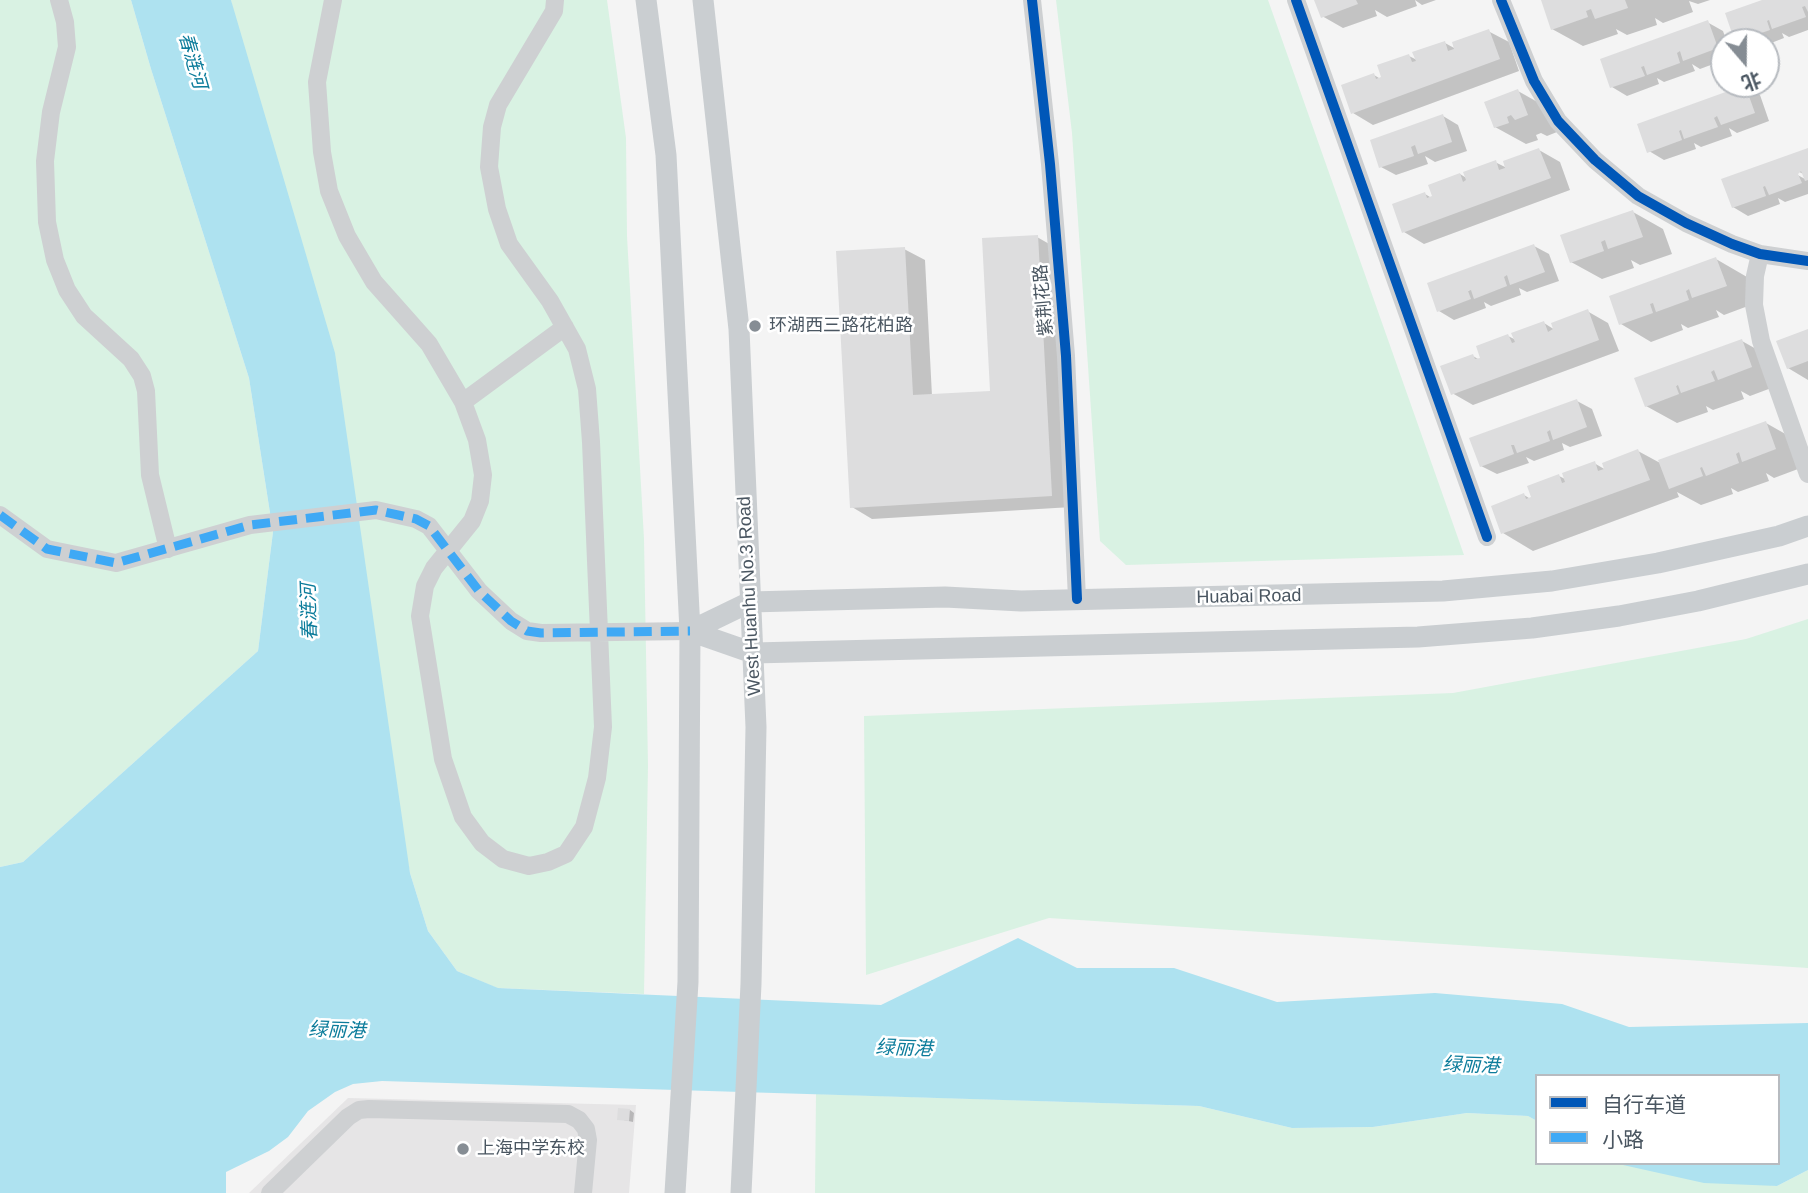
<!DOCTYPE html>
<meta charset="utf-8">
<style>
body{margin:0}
#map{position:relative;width:1808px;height:1193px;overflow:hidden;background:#f4f4f4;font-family:Helvetica,"Noto Sans SC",sans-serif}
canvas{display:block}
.legend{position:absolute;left:1535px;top:1074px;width:245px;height:91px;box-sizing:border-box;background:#fff;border:2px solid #b7bbc0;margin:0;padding:9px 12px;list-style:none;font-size:21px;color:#4a5661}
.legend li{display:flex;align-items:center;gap:14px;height:35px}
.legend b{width:35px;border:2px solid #b7bbc0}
.north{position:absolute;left:1710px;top:28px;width:70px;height:70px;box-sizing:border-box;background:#fff;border:2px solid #b7bbc0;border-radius:50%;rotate:160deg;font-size:19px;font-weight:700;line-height:28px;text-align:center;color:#4a5661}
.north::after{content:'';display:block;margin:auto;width:24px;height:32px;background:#868d94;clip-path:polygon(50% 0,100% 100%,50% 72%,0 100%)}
</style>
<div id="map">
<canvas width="1808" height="1193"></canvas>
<ul class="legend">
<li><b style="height:9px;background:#0057b8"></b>自行车道</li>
<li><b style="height:9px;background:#3fa9f5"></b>小路</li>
</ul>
<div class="north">北</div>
</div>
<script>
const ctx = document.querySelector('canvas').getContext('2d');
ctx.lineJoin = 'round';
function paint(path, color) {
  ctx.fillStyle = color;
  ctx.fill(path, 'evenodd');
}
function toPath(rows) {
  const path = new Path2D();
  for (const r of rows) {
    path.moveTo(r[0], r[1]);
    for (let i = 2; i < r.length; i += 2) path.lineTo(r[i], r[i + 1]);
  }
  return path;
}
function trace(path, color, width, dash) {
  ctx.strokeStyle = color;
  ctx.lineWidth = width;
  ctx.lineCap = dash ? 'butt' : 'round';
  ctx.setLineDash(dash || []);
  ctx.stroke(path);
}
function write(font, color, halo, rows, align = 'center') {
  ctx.font = font + ' Helvetica,"Noto Sans SC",sans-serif';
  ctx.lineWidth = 5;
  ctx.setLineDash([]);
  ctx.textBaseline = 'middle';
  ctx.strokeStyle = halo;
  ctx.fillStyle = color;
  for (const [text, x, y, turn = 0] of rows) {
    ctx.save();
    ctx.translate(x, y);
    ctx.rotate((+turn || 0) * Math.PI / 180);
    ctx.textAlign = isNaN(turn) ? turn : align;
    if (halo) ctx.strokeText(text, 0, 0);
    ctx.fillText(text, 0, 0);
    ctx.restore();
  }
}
const education = toPath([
 [348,1098,636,1105,629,1193,249,1193]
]);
const green = toPath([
 [0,0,131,0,151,69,249,378,273,532,258,651,23,862,0,867],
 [231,0,607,0,626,138,627,236,644,539,648,766,644,994,497,988,457,971,428,931,410,873],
 [1056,0,1268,0,1464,555,1126,565,1100,541,1072,133],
 [1808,619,1808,968,1049,918,866,975,864,716,1453,693,1746,639],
 [816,1094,1199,1106,1292,1128,1373,1127,1467,1113,1528,1116,1537,1121,1537,1163,1614,1163,1777,1186,1808,1170,1808,1193,815,1193]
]);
const water = toPath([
 [131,0,231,0,335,353,410,873,428,931,457,971,498,988,881,1005,1018,938,1077,968,1174,968,1277,1002,1435,993,1562,1004,1629,1027,1808,1023,1808,1170,1777,1186,1704,1183,1614,1163,1778,1163,1778,1076,1537,1076,1537,1121,1528,1116,1467,1113,1373,1127,1292,1128,1199,1106,382,1081,353,1084,335,1092,308,1111,288,1137,269,1151,226,1172,226,1193,0,1193,0,867,23,862,258,651,273,532,249,378,151,69]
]);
const shadow = toPath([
 [1316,0,1436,0,1422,5,1415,0,1417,6,1387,17,1375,10,1377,16,1343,28,1322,16],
 [1543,0,1710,0,1698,4,1689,1,1693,12,1663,23,1655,18,1657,25,1627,35,1616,29,1618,34,1583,46,1552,29],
 [1767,0,1808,0,1808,30,1789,37,1782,33,1784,38,1766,45,1766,42,1737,41],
 [1707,22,1723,31,1727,42,1724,42,1724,60,1700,69,1692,64,1695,71,1664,82,1657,78,1659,84,1627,96,1612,87,1602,60],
 [1488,31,1509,42,1519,71,1373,125,1353,113,1374,75,1384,81,1409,56,1417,60,1445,43,1456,49],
 [1745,86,1760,95,1769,121,1737,133,1729,128,1732,136,1701,147,1694,143,1696,149,1664,160,1649,151,1639,125],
 [1518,91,1548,108,1557,132,1547,136,1541,133,1536,135,1538,140,1526,144,1495,127],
 [1443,116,1458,125,1467,151,1435,162,1425,156,1428,164,1396,175,1381,167],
 [1539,150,1560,162,1570,190,1424,244,1404,232,1425,194,1435,200,1460,174,1468,179,1495,162,1507,168],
 [1808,150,1808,194,1785,202,1778,198,1780,204,1748,216,1733,207],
 [1792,168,1805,175,1805,179,1790,171],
 [1633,212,1663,229,1672,254,1640,265,1631,260,1634,268,1602,279,1571,262],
 [1037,237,1058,249,1072,507,872,519,852,507,904,249,925,260,932,396,992,392],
 [1534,246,1549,254,1559,281,1527,292,1519,288,1521,295,1491,306,1484,302,1486,308,1454,320,1439,311],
 [1716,259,1747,277,1756,303,1724,315,1716,310,1719,317,1688,328,1681,324,1683,330,1651,342,1621,324,1611,297],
 [1587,311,1608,323,1619,351,1473,405,1452,393,1473,356,1483,362,1508,336,1516,340,1544,323,1555,330],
 [1808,331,1808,380,1788,368],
 [1742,341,1772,358,1782,384,1750,396,1741,391,1744,399,1713,410,1706,406,1708,412,1677,423,1646,406],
 [1577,401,1592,409,1602,436,1570,447,1562,443,1564,450,1534,461,1526,457,1529,463,1497,474,1481,466,1472,439],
 [1766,423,1796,440,1806,466,1774,478,1766,473,1769,481,1738,492,1731,488,1733,494,1701,505,1677,492,1679,497,1533,551,1503,533,1524,495,1534,501,1559,476,1567,480,1594,463,1606,470,1638,451,1662,464],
 [630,1110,634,1113,633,1122,619,1119]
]);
const building = toPath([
 [1314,0,1356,0,1358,4,1321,18],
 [1541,0,1625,0,1628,8,1595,19,1591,9,1586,11,1588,17,1551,30],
 [1762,0,1808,0,1808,12,1805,6,1802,7,1806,17,1772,29,1769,20,1767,21,1770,30,1735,42,1725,13],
 [1708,20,1718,48,1683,61,1680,51,1677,53,1680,63,1647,75,1644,66,1641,67,1645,76,1610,88,1600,59],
 [1489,29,1500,59,1351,114,1341,85,1374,73,1376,79,1381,77,1377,65,1409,54,1412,62,1416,61,1412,52,1445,41,1448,51,1454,49,1452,42],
 [1745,85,1755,113,1721,125,1717,116,1714,118,1718,127,1684,139,1681,130,1679,131,1682,140,1647,153,1637,124],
 [1518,89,1528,115,1515,120,1511,115,1507,117,1509,123,1494,128,1484,102],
 [1443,114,1452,142,1418,154,1415,145,1411,147,1414,156,1379,168,1370,140],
 [1539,148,1551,178,1402,233,1392,204,1425,192,1427,198,1432,196,1428,185,1460,173,1463,182,1466,180,1463,172,1496,160,1499,170,1505,168,1503,161],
 [1808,148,1808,180,1805,181,1801,171,1798,174,1802,183,1769,195,1765,186,1763,187,1766,196,1732,208,1721,179],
 [1633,210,1643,237,1608,249,1605,240,1601,242,1604,251,1570,263,1560,235],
 [1038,235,1052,496,850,508,836,251,905,247,913,395,990,391,982,238],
 [1534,244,1545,272,1510,285,1507,275,1504,277,1507,286,1474,299,1471,290,1468,291,1471,299,1437,312,1427,283],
 [1716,257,1727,286,1692,298,1689,289,1686,291,1689,300,1656,312,1653,303,1650,304,1653,313,1619,325,1609,296],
 [1588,309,1599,340,1451,395,1440,366,1473,354,1475,359,1480,358,1476,346,1508,334,1512,343,1515,342,1511,333,1544,321,1548,332,1553,329,1551,323],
 [1808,329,1808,361,1787,369,1776,341],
 [1742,339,1752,367,1718,380,1714,370,1711,372,1715,381,1681,393,1678,385,1676,386,1679,394,1645,407,1634,378],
 [1577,399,1587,427,1553,440,1550,430,1547,432,1550,441,1517,453,1514,445,1511,445,1514,454,1480,467,1469,438],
 [1766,421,1776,449,1742,462,1739,452,1736,454,1739,463,1706,476,1702,467,1700,468,1703,476,1669,489,1658,460],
 [1638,449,1650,480,1501,534,1491,506,1524,493,1526,499,1531,497,1527,486,1559,474,1562,483,1565,482,1562,473,1595,461,1598,471,1604,469,1602,463],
 [618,1108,630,1109,629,1121,617,1120]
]);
const minor = toPath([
 [59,0,65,22,67,47,51,112,45,161,47,222,55,260,67,290,84,316,131,359,142,376,146,391,150,475,168,549],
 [333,0,317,82,322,152,329,191,347,236,374,282,429,344,463,402,477,440,483,475,480,501,472,521,434,568,425,586,420,616,443,759,463,817,482,843,503,859,529,866,548,862,566,854,584,827,597,778,603,727,591,442,587,389,577,349,550,301,509,244,497,209,489,167,492,127,498,105,554,11,555,0],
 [1032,0,1050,164,1066,356,1077,599],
 [1296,0,1487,537],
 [1501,0,1534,81,1558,121,1595,160,1638,196,1686,223,1732,244,1760,254,1808,261],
 [1760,254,1755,276,1754,305,1761,341,1808,474],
 [463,402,565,327],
 [0,515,47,549,116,563,250,525,376,510,416,519,429,526,479,591,511,621,527,631,541,633,690,631],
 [270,1193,348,1117,359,1110,369,1109,568,1114,579,1120,586,1129,588,1140,583,1193]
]);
const major = toPath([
 [646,0,666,155,690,631,688,982,675,1193],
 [703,0,739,329,756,727,751,984,741,1193],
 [690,631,750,602,945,597,1021,601,1443,591,1552,581,1658,563,1779,536,1808,526],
 [690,631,753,653,1418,637,1532,628,1619,616,1698,601,1808,574]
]);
const quiet = toPath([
 [0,515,47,549,116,563,250,525,376,510,416,519,429,526,479,591,511,621,527,631,541,633,690,631]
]);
const cycleway = toPath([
 [1032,0,1050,164,1066,356,1077,599],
 [1296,0,1487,537],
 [1501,0,1534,81,1558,121,1595,160,1638,196,1686,223,1732,244,1760,254,1808,261]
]);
const markers = [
 [755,326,7,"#868d94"],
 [463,1149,7,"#868d94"]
];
const streetNames = [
 ["紫荆花路",1044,300,-95],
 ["West Huanhu No.3 Road",750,596,-93],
 ["Huabai Road",1249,597,-1]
];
const poiNames = [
 ["环湖西三路花柏路",769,326],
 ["上海中学东校",477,1149]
];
const waterNames = [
 ["春涟河",192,61,74],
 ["春涟河",310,612,-92],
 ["绿丽港",337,1031,2],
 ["绿丽港",904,1049,2],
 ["绿丽港",1471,1066,2]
];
paint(education, '#e6e5e6');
paint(green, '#d9f2e3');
paint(water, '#aee2f0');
paint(shadow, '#0003');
paint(building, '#ddddde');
trace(minor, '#ced0d2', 18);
trace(major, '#caced1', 21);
trace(quiet, '#3fa9f5', 9, [18, 9]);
trace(cycleway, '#0057b8', 10);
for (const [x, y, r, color] of markers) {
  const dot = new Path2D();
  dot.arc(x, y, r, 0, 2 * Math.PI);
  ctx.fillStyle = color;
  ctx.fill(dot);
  trace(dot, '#fff', 2.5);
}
write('18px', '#4a5661', '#fff', streetNames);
write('18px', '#4a5661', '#fff', poiNames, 'left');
write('italic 19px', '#0c7c9b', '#fff', waterNames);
</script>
